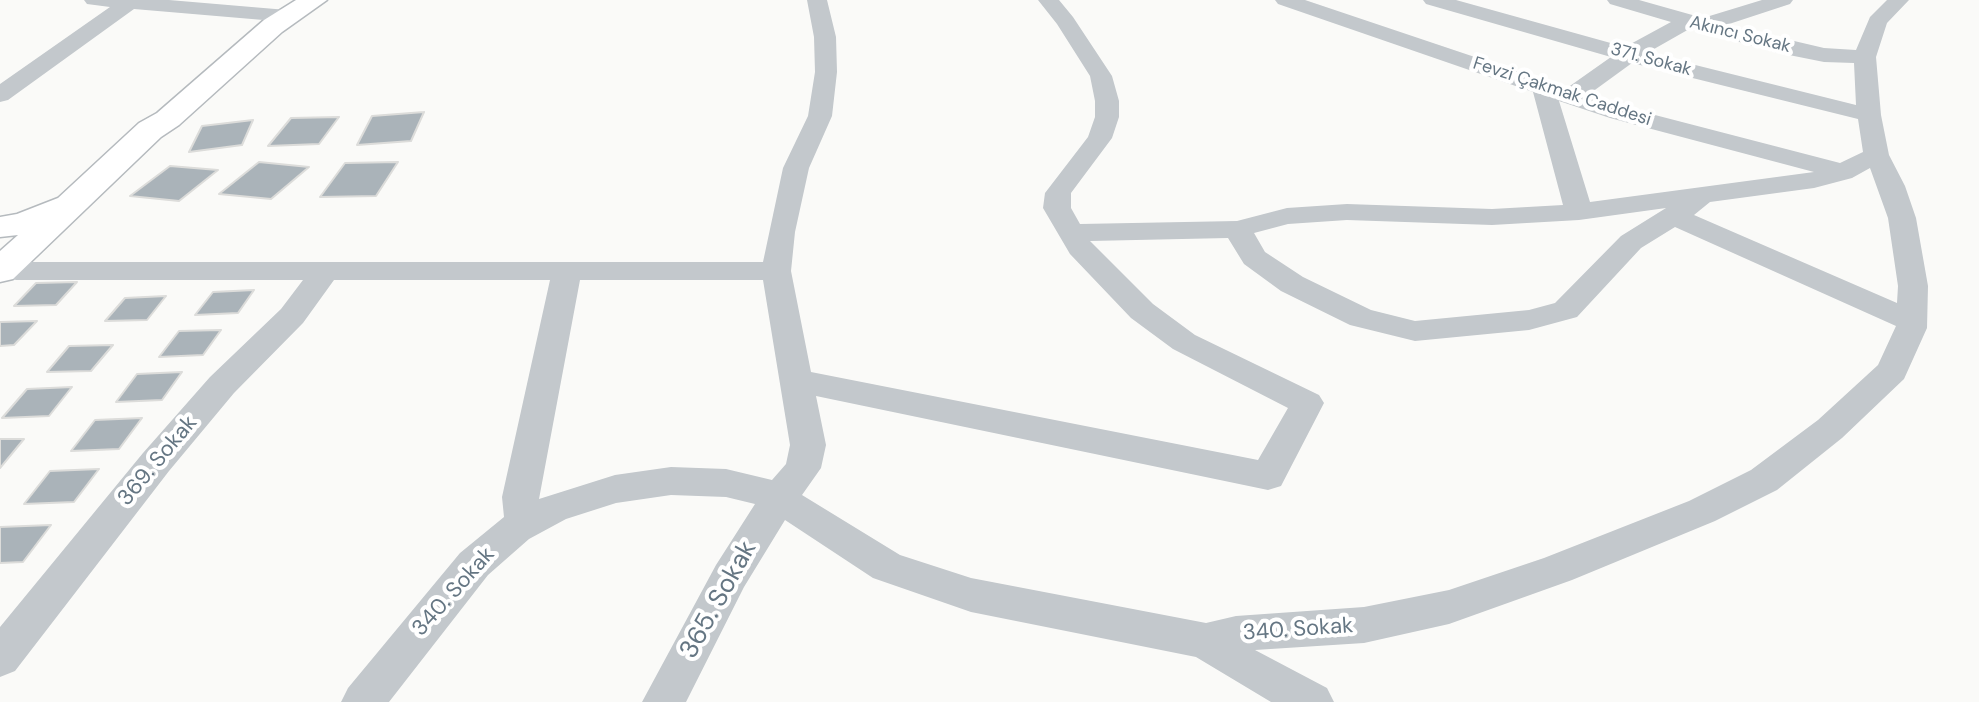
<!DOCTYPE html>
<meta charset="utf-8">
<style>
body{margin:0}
canvas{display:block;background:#fafaf8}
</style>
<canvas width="1979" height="702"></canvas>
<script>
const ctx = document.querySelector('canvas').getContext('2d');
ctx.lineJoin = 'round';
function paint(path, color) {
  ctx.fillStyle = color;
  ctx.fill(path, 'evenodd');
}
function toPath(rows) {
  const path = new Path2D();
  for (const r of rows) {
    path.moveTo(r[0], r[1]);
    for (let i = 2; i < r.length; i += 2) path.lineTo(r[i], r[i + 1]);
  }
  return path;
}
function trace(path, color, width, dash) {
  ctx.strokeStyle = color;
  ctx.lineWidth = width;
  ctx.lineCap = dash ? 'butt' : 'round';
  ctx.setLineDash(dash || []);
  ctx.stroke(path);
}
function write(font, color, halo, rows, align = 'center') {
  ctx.font = font + ' "DM Sans",sans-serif';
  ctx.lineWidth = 8;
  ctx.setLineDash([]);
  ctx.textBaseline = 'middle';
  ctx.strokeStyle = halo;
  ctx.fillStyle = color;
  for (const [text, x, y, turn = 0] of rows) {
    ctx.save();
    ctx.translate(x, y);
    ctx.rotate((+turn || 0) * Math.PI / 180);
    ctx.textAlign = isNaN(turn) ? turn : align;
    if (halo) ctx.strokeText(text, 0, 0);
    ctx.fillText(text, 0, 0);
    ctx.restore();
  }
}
const building = toPath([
 [424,112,411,141,357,145,372,116,424,112],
 [339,117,319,144,268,146,291,118,339,117],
 [253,120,242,145,189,152,202,126,253,120],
 [259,162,309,167,271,199,219,194,259,162],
 [398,162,376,196,320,197,345,163,398,162],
 [170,166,218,170,179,201,130,196,170,166],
 [77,282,56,305,14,306,36,283,77,282],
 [254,290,238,313,195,315,213,292,254,290],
 [166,296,147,320,105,321,125,298,166,296],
 [37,321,14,345,0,346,0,322,37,321],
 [221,330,203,355,159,357,179,331,221,330],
 [113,345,91,371,47,372,69,346,113,345],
 [182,372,162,400,116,402,137,374,182,372],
 [72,387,49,416,2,418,27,389,72,387],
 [142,418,119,449,71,451,95,420,142,418],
 [0,439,24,439,0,468,0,439],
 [99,469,74,502,24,504,50,471,99,469],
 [51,525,23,562,0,563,0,527,51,525]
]);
const minor = toPath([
 [84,0,169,0,287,10,297,16,287,22,134,9,8,100,0,102,0,84,110,7,87,4,84,0],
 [807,0,827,0,836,37,837,72,832,116,809,168,795,232,791,271,811,372,1258,460,1288,408,1173,349,1131,318,1070,254,1043,208,1045,193,1088,137,1095,117,1095,101,1090,76,1057,24,1038,0,1059,0,1073,17,1112,76,1119,101,1119,117,1112,138,1071,193,1071,208,1080,224,1237,221,1287,208,1347,204,1492,209,1563,205,1533,92,1278,4,1275,0,1305,0,1567,88,1611,57,1426,4,1423,0,1456,0,1625,47,1671,22,1610,4,1607,0,1639,0,1703,18,1762,0,1793,0,1790,4,1726,25,1824,48,1856,50,1870,17,1887,0,1909,0,1887,23,1876,57,1881,115,1889,155,1905,186,1916,218,1928,286,1927,328,1904,379,1842,438,1777,490,1715,521,1572,580,1449,624,1364,643,1255,650,1327,688,1334,702,1271,702,1196,657,971,612,873,578,785,520,744,587,686,702,642,702,716,565,755,504,726,497,671,495,616,503,566,519,529,539,488,575,389,702,341,702,348,688,460,553,504,517,502,497,550,280,334,280,303,323,234,393,169,471,15,671,0,677,0,627,143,453,210,377,281,309,303,280,16,280,6,277,1,271,6,265,16,262,763,262,783,168,808,116,815,72,814,37,807,0],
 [1691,28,1774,52,1824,62,1854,63,1856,105,1647,53,1691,28],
 [1632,63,1858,119,1863,152,1840,163,1628,108,1588,95,1632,63],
 [1559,101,1610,118,1814,172,1590,202,1559,101],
 [1870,168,1888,218,1898,286,1897,303,1694,215,1710,202,1814,188,1852,178,1870,168],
 [1666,208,1621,236,1555,303,1529,310,1415,321,1371,310,1303,277,1265,252,1254,233,1288,224,1347,220,1492,225,1579,220,1666,208],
 [1675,227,1896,326,1878,365,1818,420,1751,470,1689,501,1544,558,1449,590,1364,607,1236,616,1206,623,971,578,900,555,802,495,821,468,826,445,816,396,1268,490,1281,486,1324,403,1319,395,1195,335,1153,304,1090,241,1228,238,1244,264,1281,291,1350,325,1415,341,1529,330,1577,317,1641,248,1675,227],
 [580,280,763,280,790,445,786,464,772,480,726,469,671,467,615,475,539,499,580,280]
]);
const major = toPath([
 [296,0,327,0,282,32,179,125,161,137,13,279,0,282,0,251,18,235,0,237,0,217,17,214,58,198,139,123,157,113,264,20,296,0]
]);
const farStreetnames = [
 ["Akıncı Sokak",1740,35,14],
 ["371. Sokak",1651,60,15],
 ["Fevzi Çakmak Caddesi",1562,92,18]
];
const streetNames = [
 ["369. Sokak",158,461,-50],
 ["340. Sokak",454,592,-48],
 ["340. Sokak",1298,630,-4]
];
const nearStreetnames = [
 ["365. Sokak",719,600,-61]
];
paint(building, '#aab3b9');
trace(building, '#dcdcda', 2);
trace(major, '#b5babe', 3);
paint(minor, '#c3c8cc');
paint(major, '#fff');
write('18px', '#657683', '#fff', farStreetnames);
write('22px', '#657683', '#fff', streetNames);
write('26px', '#657683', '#fff', nearStreetnames);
</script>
